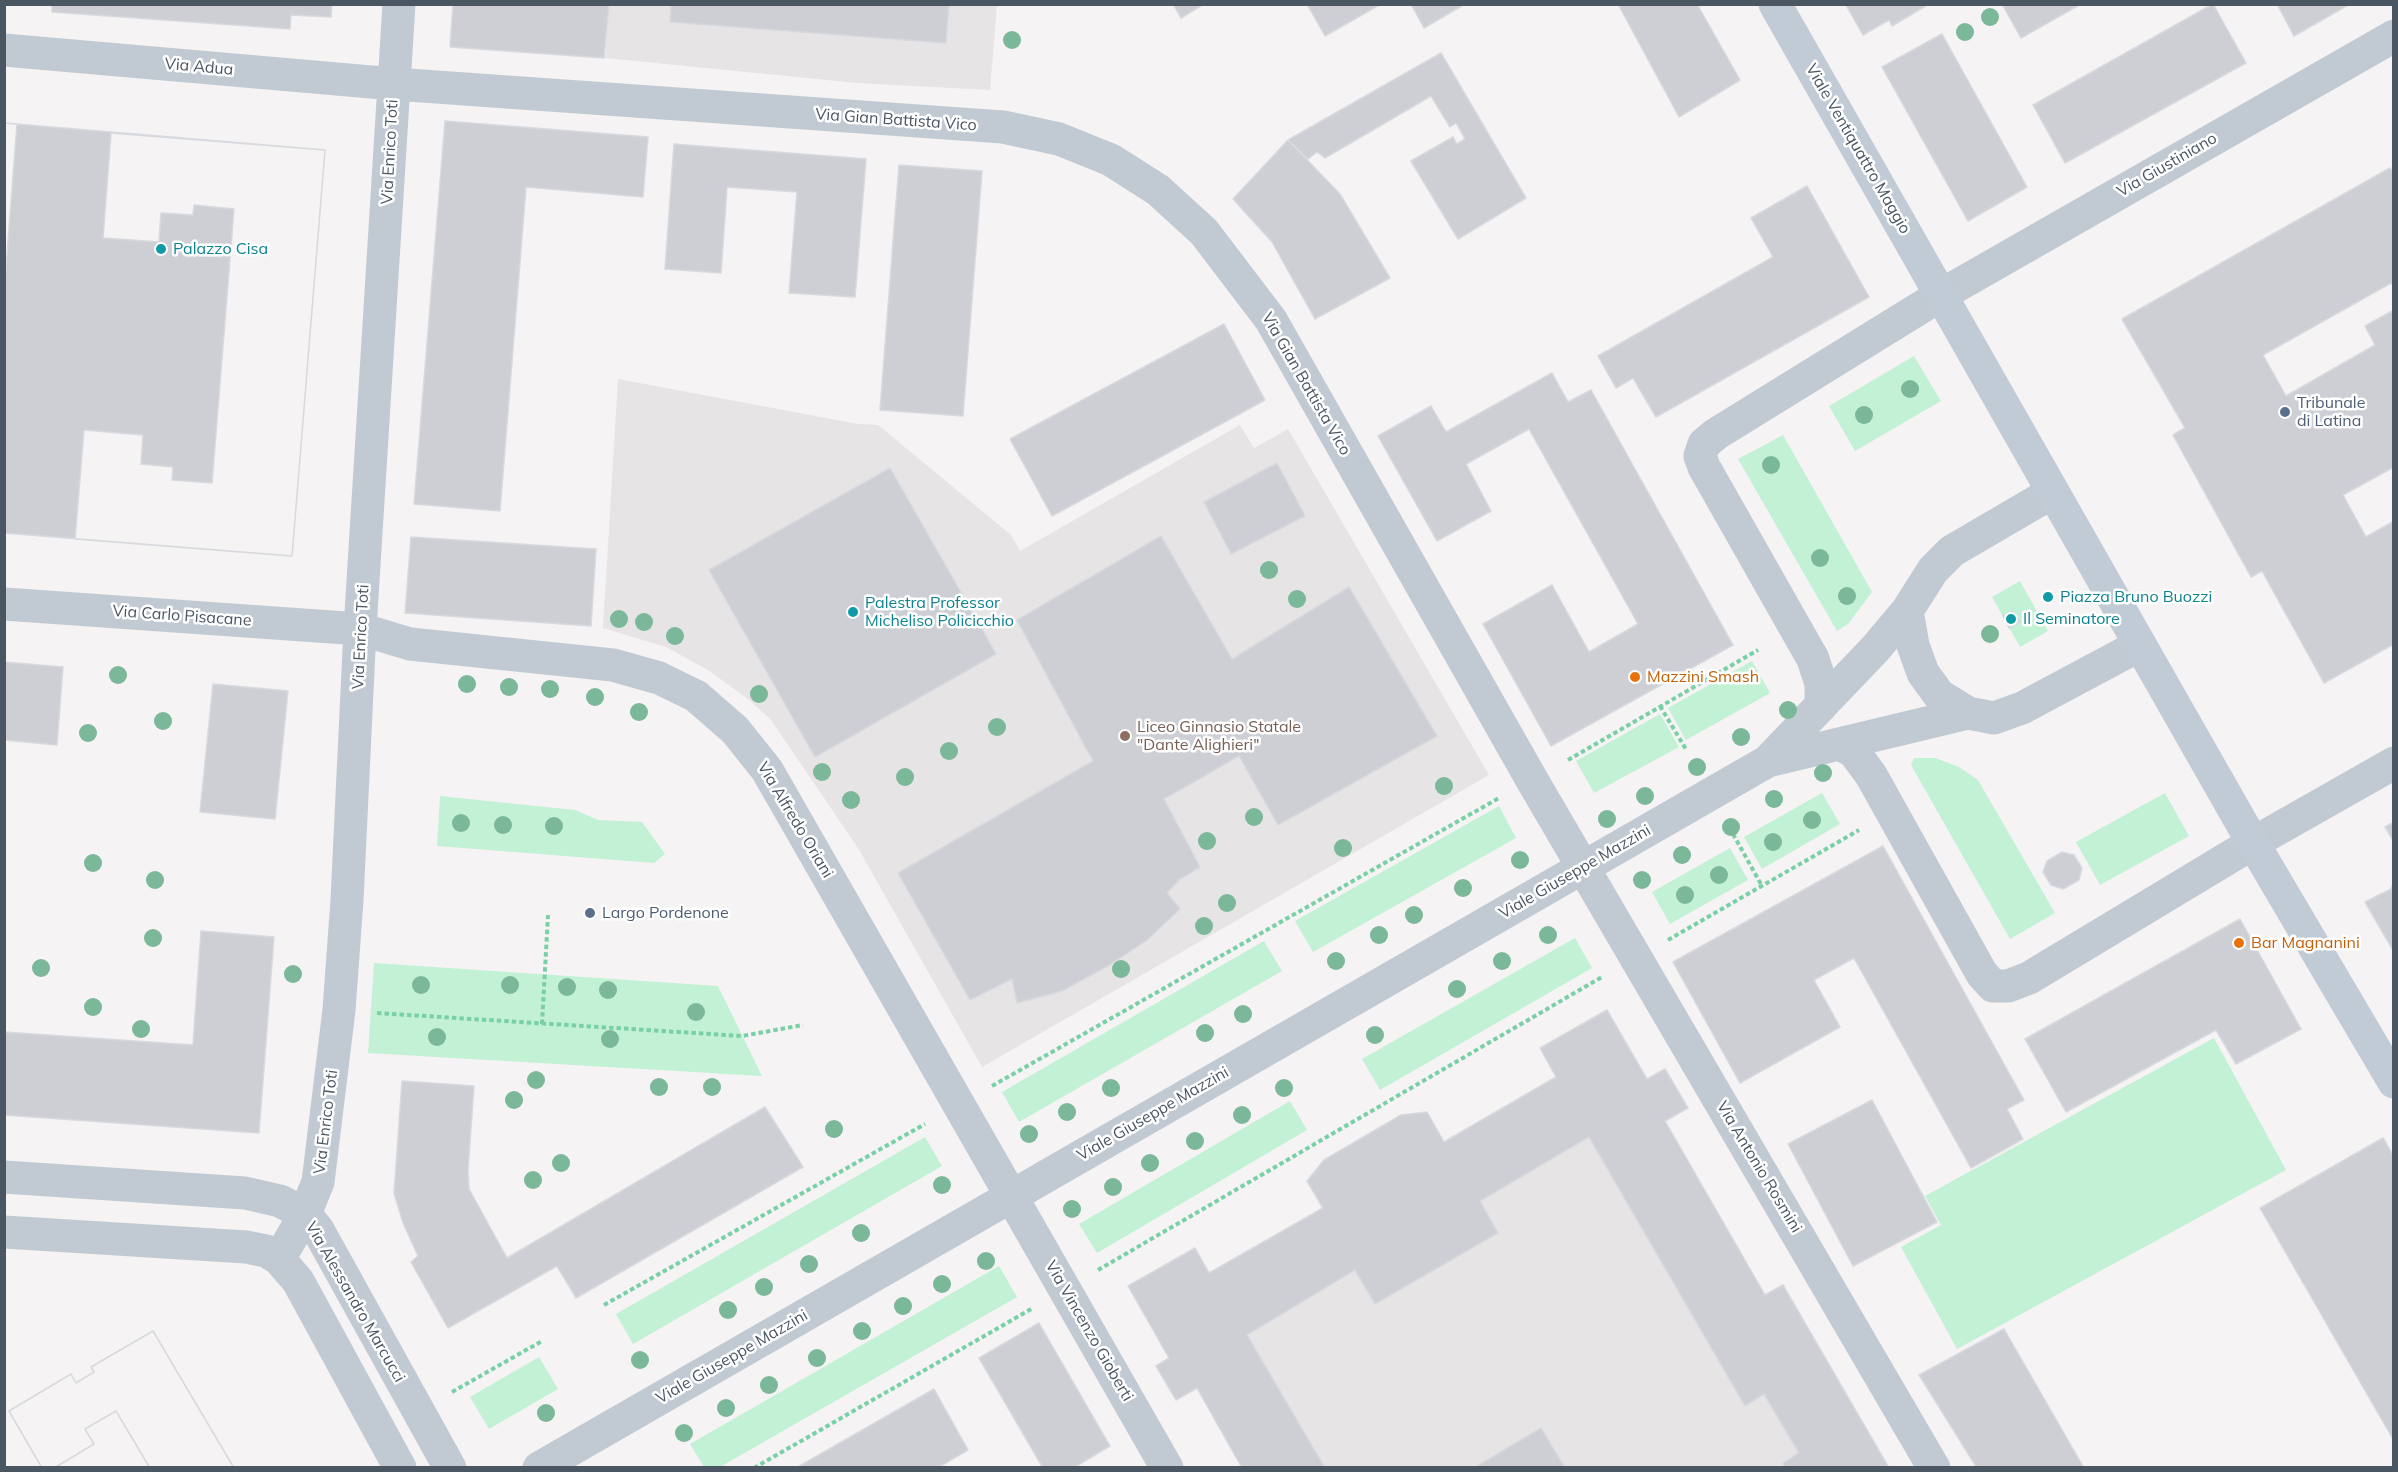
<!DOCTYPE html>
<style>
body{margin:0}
#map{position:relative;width:2398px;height:1472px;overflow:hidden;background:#f5f3f3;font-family:Mulish,sans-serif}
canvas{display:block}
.frame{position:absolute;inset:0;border:6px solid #4a5661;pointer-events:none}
</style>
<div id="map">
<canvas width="2398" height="1472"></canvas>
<div class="frame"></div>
</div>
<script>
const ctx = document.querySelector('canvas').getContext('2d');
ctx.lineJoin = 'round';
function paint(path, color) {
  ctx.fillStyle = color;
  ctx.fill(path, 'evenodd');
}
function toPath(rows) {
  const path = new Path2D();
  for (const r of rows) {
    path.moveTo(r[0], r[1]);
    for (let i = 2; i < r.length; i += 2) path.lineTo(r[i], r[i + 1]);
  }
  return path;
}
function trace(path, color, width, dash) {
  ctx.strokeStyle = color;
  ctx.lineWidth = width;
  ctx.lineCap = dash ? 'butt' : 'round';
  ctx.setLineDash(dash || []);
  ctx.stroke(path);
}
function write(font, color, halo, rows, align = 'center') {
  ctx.font = font + ' Mulish,sans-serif';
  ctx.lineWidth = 5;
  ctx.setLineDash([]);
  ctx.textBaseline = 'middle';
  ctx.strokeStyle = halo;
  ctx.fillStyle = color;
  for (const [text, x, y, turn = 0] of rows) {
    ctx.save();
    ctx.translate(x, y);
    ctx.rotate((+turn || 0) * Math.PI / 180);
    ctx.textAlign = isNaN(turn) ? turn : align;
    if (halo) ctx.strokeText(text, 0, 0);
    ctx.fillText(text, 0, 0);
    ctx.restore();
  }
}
const education = toPath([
 [609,5,997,5,990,90,857,83,605,58],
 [618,379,858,424,878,425,1011,535,1020,551,1240,425,1254,448,1288,429,1489,775,982,1067,858,848,771,720,748,699,708,670,666,647,603,628],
 [1607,1010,1647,1079,1665,1069,1688,1108,1665,1122,1765,1295,1783,1285,1889,1467,1242,1467,1197,1389,1176,1400,1156,1366,1169,1358,1128,1286,1195,1248,1210,1273,1322,1209,1307,1181,1324,1160,1401,1115,1444,1142,1556,1077,1540,1048]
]);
const green = toPath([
 [1914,356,1941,401,1855,451,1829,406],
 [1783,435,1872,592,1848,624,1837,631,1738,459],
 [2020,581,2048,631,2020,647,1992,597],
 [1752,661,1770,693,1686,740,1668,708],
 [1660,714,1679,747,1594,793,1576,761],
 [1914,758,1935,758,1959,767,1978,780,2055,913,2010,939,1911,765],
 [1822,793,1840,824,1762,869,1744,837],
 [2165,793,2189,836,2100,885,2076,842],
 [440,796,575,810,598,820,642,822,665,854,654,863,437,846],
 [1499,806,1516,838,1313,952,1295,921],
 [1730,848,1748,880,1670,924,1652,892],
 [1575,938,1592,968,1380,1090,1362,1059],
 [1264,941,1282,971,1019,1122,1002,1092],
 [374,963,718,986,762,1076,368,1053],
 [2214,1038,2286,1170,1957,1349,1901,1247,1941,1225,1925,1196],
 [1290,1101,1307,1130,1097,1253,1079,1224],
 [925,1137,942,1166,633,1344,616,1314],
 [999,1266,1017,1297,720,1467,704,1467,690,1444],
 [539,1357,558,1389,489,1429,470,1397]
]);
const building = toPath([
 [52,4,332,4,331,17,291,15,290,29,52,12,52,4],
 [453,4,609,4,604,58,450,47,453,4],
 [671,4,949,4,946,43,670,22,671,4],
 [1173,4,1204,4,1181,18,1173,4],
 [1307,4,1381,4,1325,36,1307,4],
 [1411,4,1465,4,1424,28,1411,4],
 [1618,4,1697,4,1740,80,1679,117,1618,4],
 [1929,4,1892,26,1889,20,1863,35,1846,5,1929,4],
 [2002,4,2081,4,2021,38,2002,4],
 [2213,4,2246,63,2065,163,2033,105,2213,4],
 [2277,4,2350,4,2294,36,2277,4],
 [1942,34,2027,187,1968,221,1882,67,1942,34],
 [1441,53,1526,198,1458,239,1411,161,1453,137,1457,144,1465,139,1456,123,1450,127,1431,96,1325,158,1317,152,1308,159,1288,140,1441,53],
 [445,121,648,137,643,197,526,187,500,511,414,504,445,121],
 [4,123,325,150,292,556,4,533,4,123],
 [4,123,17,124,4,293,4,123],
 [111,133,325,150,292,556,75,539,84,430,143,435,141,464,173,467,172,480,212,483,234,209,194,205,193,215,161,213,159,242,103,238,111,133],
 [1288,140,1340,194,1390,278,1315,319,1272,242,1233,199,1288,140],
 [674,144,866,159,855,297,789,293,797,192,727,187,721,273,665,269,674,144],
 [899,165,982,171,963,416,880,410,899,165],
 [2390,168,2394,174,2394,287,2391,283,2263,355,2286,396,2375,345,2365,326,2394,310,2394,467,2343,495,2366,537,2394,521,2394,644,2324,683,2262,571,2251,577,2173,435,2185,428,2122,319,2390,168],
 [1807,186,1869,297,1656,417,1633,378,1616,388,1598,356,1773,257,1751,218,1807,186],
 [1224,324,1265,400,1052,516,1010,439,1224,324],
 [1552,373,1568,402,1591,390,1733,645,1551,746,1483,624,1552,585,1589,652,1638,624,1529,429,1466,464,1491,511,1437,541,1378,436,1431,406,1446,432,1552,373],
 [1277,463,1305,516,1231,554,1204,502,1277,463],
 [890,468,996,654,815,757,709,570,890,468],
 [1161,536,1232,659,1349,587,1437,736,1278,825,1239,756,1164,799,1200,867,1179,880,1167,893,1180,909,1147,940,1108,966,1062,991,1017,1003,1012,979,970,1000,898,873,1093,761,1017,620,1161,536],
 [411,537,596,549,591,626,405,613,411,537],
 [2013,611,2020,622,2009,628,2003,616,2013,611],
 [4,662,63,667,57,745,4,740,4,662],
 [213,684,288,691,275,819,200,812,213,684],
 [2394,822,2394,842,2385,827,2394,822],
 [1883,846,2024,1100,2007,1109,2023,1139,1971,1168,1854,958,1814,980,1840,1027,1740,1083,1673,962,1883,846],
 [2062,852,2074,855,2082,868,2079,880,2063,889,2051,885,2043,872,2047,861,2062,852],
 [2394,882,2394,952,2365,902,2391,889,2394,882],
 [2240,919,2301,1029,2236,1064,2216,1030,2066,1112,2025,1039,2240,919],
 [201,931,274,937,259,1133,4,1115,4,1032,193,1045,201,931],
 [1607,1010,1647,1079,1665,1069,1688,1108,1665,1121,1765,1295,1783,1285,1889,1468,1785,1468,1783,1463,1799,1453,1764,1394,1745,1406,1589,1137,1480,1201,1498,1233,1375,1304,1355,1270,1247,1335,1325,1468,1242,1468,1197,1388,1176,1400,1156,1366,1169,1358,1128,1286,1195,1248,1209,1273,1323,1208,1307,1181,1324,1160,1401,1115,1427,1112,1444,1142,1556,1077,1540,1048,1607,1010],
 [402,1081,474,1086,468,1170,469,1189,507,1258,765,1107,803,1167,576,1298,557,1266,448,1328,411,1262,418,1256,403,1223,394,1193,402,1081],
 [1872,1100,1937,1222,1853,1266,1788,1144,1872,1100],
 [2383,1138,2394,1157,2394,1441,2260,1208,2383,1138],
 [1039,1323,1110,1446,1073,1468,1043,1468,979,1358,1039,1323],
 [2004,1329,2084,1468,1977,1468,1919,1375,2004,1329],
 [153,1331,234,1468,150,1468,116,1411,85,1429,94,1444,54,1468,42,1468,9,1411,71,1374,76,1383,94,1372,91,1367,153,1331],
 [153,1331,234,1468,150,1468,116,1411,85,1429,94,1444,54,1468,42,1468,9,1411,71,1374,76,1383,94,1372,91,1367,153,1331],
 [934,1389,968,1450,937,1468,796,1468,934,1389],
 [1541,1428,1565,1468,1474,1468,1541,1428]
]);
const path = toPath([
 [1660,706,1687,751],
 [1568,760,1758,650],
 [1733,834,1762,886],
 [1668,940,1859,830],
 [377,1013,742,1036,803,1025],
 [542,1024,548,915],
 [992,1086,1499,798],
 [1098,1270,1602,977],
 [604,1305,925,1124],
 [452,1392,542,1341],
 [754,1468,1033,1308]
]);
const minor = toPath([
 [4,50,394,84,1003,127,1059,139,1111,160,1158,190,1204,232,1271,320,1532,780,1934,1468],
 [4,604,360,629,410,644,613,665,659,678,696,696,735,730,767,770,1167,1468],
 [1907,611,1913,645,1923,673,1939,695,1968,713],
 [1821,706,1821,684,1813,659,1704,467,1700,456,1704,444,1716,434,1941,295,2394,36],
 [1840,744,1854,752,1871,775,1982,974,1993,986,2008,986,2029,978,2253,843,2394,763],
 [1768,761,1968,713,1994,718,2022,708,2140,645],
 [4,1177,245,1193,280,1201,305,1214,318,1230,450,1468],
 [4,1232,246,1247,266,1251,279,1259,298,1281,400,1468],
 [279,1259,305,1214,318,1182,339,1010,347,900,360,629,399,4],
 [539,1468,1768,761,1875,649,1907,611,1933,570,1952,551,2053,492]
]);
const secondary = toPath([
 [1775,4,2253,843,2394,1082]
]);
const trees = [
 [1990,17],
 [1965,32],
 [1012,40],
 [1910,389],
 [1864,415],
 [1771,465],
 [1820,558],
 [1269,570],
 [1847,596],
 [1297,599],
 [619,619],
 [644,622],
 [1990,634],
 [675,636],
 [118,675],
 [467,684],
 [509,687],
 [550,689],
 [759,694],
 [595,697],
 [1788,710],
 [639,712],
 [163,721],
 [997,727],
 [88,733],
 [1741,737],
 [949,751],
 [1697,767],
 [822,772],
 [1823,773],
 [905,777],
 [1444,786],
 [1645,796],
 [1774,799],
 [851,800],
 [1254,817],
 [1607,819],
 [1812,820],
 [461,823],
 [503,825],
 [554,826],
 [1731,827],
 [1207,841],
 [1773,842],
 [1343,848],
 [1682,855],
 [1520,860],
 [93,863],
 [1719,875],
 [155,880],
 [1642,880],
 [1463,888],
 [1685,895],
 [1227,903],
 [1414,915],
 [1204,926],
 [1379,935],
 [1548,935],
 [153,938],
 [1336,961],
 [1502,961],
 [41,968],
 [1121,969],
 [293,974],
 [421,985],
 [510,985],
 [567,987],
 [1457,989],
 [608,990],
 [93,1007],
 [696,1012],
 [1243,1014],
 [141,1029],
 [1205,1033],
 [1375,1035],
 [437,1037],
 [610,1039],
 [536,1080],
 [659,1087],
 [712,1087],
 [1111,1088],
 [1284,1088],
 [514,1100],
 [1067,1112],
 [1242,1115],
 [834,1129],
 [1029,1134],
 [1195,1141],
 [561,1163],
 [1150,1163],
 [533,1180],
 [942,1185],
 [1113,1187],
 [1072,1209],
 [861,1233],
 [986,1261],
 [809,1264],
 [942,1284],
 [764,1287],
 [903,1306],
 [728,1310],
 [862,1331],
 [817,1358],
 [640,1360],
 [769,1385],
 [726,1408],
 [546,1413],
 [684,1433]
];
const markers = [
 [161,249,6,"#0f9aa8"],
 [2285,412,6,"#5c6f8a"],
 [2048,597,6,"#0f9aa8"],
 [853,612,6,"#0f9aa8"],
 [2011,619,6,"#0f9aa8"],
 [1635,677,6,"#e8710a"],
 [1125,736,6,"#8d6e63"],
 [590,913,6,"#5c6f8a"],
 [2239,943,6,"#e8710a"]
];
const streetNames = [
 ["Via Adua",199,67,5],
 ["Via Gian Battista Vico",896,120,4],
 ["Viale Ventiquattro Maggio",1858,149,60],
 ["Via Enrico Toti",390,152,-87],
 ["Via Giustiniano",2167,165,-30],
 ["Via Gian Battista Vico",1306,384,60],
 ["Via Carlo Pisacane",182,616,4],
 ["Via Enrico Toti",361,637,-87],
 ["Via Alfredo Oriani",795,820,59],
 ["Viale Giuseppe Mazzini",1575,872,-30],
 ["Viale Giuseppe Mazzini",1153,1114,-30],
 ["Via Enrico Toti",326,1122,-83],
 ["Via Antonio Rosmini",1759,1167,59],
 ["Via Alessandro Marcucci",355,1302,60],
 ["Via Vincenzo Gioberti",1089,1331,60],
 ["Viale Giuseppe Mazzini",732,1357,-30]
];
const cultureNames = [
 ["Palazzo Cisa",173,249],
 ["Piazza Bruno Buozzi",2060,597],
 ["Palestra Professor",865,603],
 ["Micheliso Policicchio",865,621],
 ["Il Seminatore",2023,619]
];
const serviceNames = [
 ["Tribunale",2297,403],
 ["di Latina",2297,421],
 ["Largo Pordenone",602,913]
];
const foodNames = [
 ["Mazzini Smash",1647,677],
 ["Bar Magnanini",2251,943]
];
const educationNames = [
 ["Liceo Ginnasio Statale",1137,727],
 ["\"Dante Alighieri\"",1137,745]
];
paint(education, '#e6e4e5');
paint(green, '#c3f1d5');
paint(building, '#cdcfd5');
trace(building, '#d7d9de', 1.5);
trace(path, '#7ad0a6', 4, [4.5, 3]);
trace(minor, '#c1cad2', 33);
trace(secondary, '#c1cbd6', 33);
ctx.fillStyle = '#7bb799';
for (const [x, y] of trees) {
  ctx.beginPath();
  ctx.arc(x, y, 9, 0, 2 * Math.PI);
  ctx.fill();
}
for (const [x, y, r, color] of markers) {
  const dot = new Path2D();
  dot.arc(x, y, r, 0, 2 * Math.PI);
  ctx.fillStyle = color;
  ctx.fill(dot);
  trace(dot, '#fff', 2);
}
write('16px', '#4a5661', '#fff', streetNames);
write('16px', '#0d838f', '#fff', cultureNames, 'left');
write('16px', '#4e5e75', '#fff', serviceNames, 'left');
write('16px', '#c56008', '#fff', foodNames, 'left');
write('16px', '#785e54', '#fff', educationNames, 'left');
</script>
